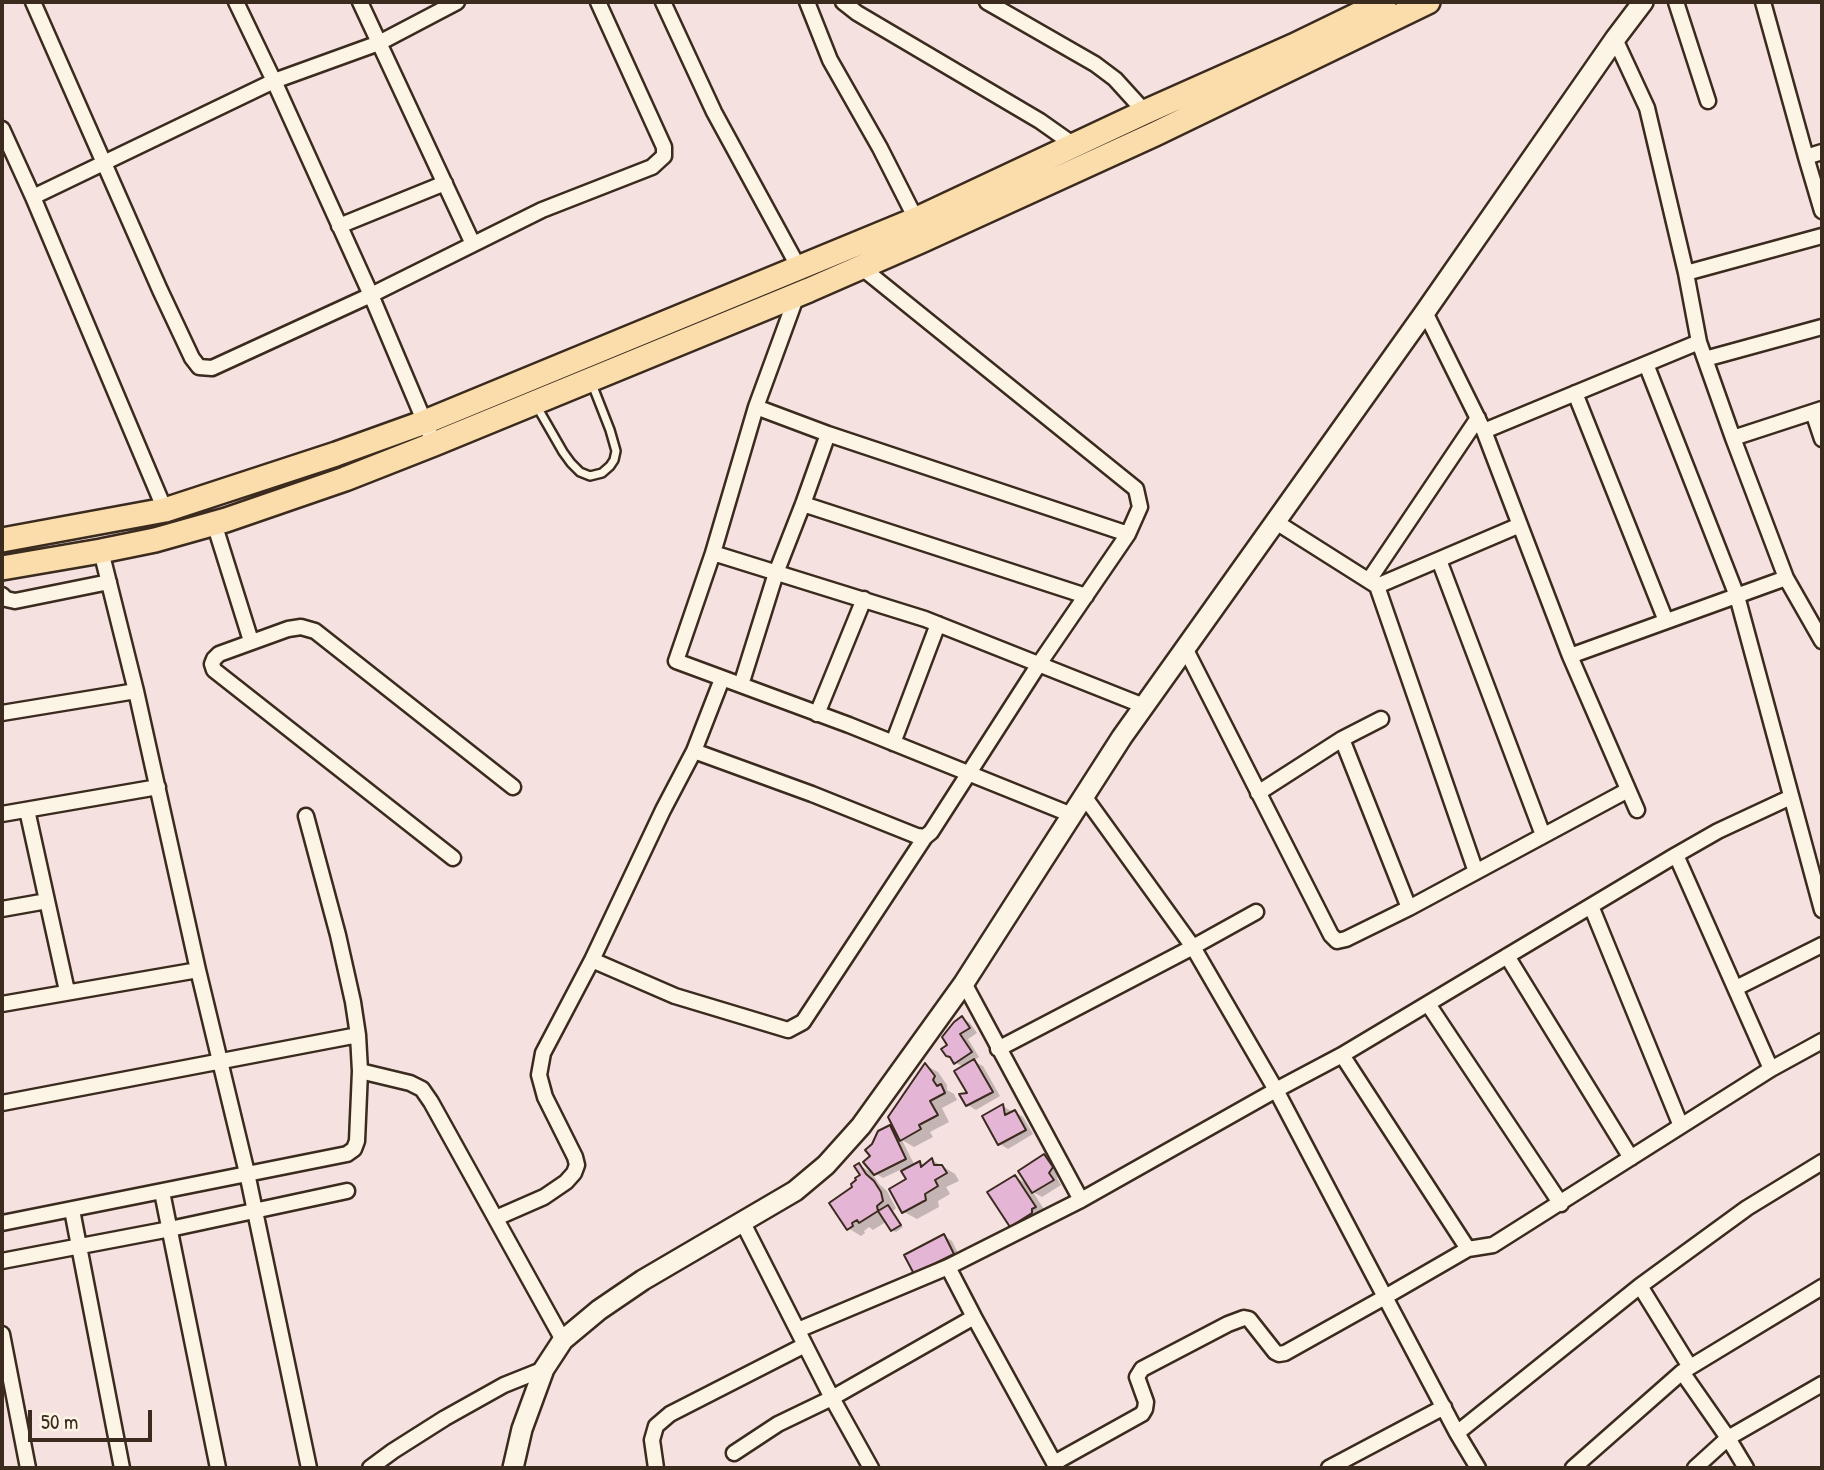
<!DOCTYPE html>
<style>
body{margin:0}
#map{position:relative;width:1824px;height:1470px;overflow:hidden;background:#f5e2e0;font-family:"Patrick Hand",sans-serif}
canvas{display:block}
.frame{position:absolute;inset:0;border:4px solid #3b2a1e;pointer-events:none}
.scale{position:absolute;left:28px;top:1410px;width:124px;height:32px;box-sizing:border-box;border:4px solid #3b2a1e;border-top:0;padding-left:9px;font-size:21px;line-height:24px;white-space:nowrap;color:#3b2a1e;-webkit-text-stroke:5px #fcf5e5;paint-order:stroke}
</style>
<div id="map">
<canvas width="1824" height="1470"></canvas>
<div class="frame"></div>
<div class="scale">50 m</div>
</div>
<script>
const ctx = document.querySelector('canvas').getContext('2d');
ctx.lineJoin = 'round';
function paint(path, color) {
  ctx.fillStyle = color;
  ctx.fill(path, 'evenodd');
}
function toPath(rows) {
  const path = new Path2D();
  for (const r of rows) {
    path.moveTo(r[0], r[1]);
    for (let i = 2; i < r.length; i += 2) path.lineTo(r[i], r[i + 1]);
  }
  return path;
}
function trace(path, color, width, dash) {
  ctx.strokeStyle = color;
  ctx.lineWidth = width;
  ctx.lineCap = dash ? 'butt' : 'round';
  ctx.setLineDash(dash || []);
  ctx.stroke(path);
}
const shadow = toPath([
 [962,1018,970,1023,977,1033,968,1039,979,1057,973,1061,983,1066,1000,1096,976,1110,968,1105,969,1094,964,1067,956,1063,950,1045],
 [925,1065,938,1072,947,1085,947,1090,954,1094,957,1100,942,1108,949,1122,930,1132,933,1137,914,1147,902,1140,915,1166,920,1163,925,1165,932,1160,955,1174,959,1181,946,1187,950,1194,938,1201,939,1207,917,1219,904,1212,908,1180,902,1169,883,1178,875,1173,873,1156,890,1127,897,1131],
 [1003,1106,1011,1111,1012,1114,1015,1112,1023,1117,1033,1134,1008,1149,1000,1144],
 [1044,1156,1053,1161,1060,1173,1057,1178,1061,1185,1042,1197,1033,1192,1047,1214,1024,1233,1011,1226,1015,1177,1029,1185],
 [859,1165,872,1173,879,1184,887,1191,896,1208,893,1211,903,1227,896,1232,892,1230,887,1221,873,1230,869,1227,864,1231,865,1233,861,1236,848,1228,862,1175],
 [944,1236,952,1241,961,1259,916,1273]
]);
const building = toPath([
 [962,1016,970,1028,960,1034,972,1052,954,1064,950,1057,946,1056,941,1049,947,1045,942,1037,954,1022,962,1016],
 [974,1059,993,1092,966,1106,959,1094,967,1093,954,1071,974,1059],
 [925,1063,935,1076,933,1080,937,1086,941,1084,945,1093,930,1101,938,1115,919,1125,921,1129,900,1141,888,1117,925,1063],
 [1003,1104,1005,1115,1015,1110,1026,1130,998,1145,982,1116,1003,1104],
 [890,1125,906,1159,874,1175,863,1162,870,1156,865,1150,872,1144,878,1131,890,1125],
 [1044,1154,1053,1167,1049,1173,1054,1180,1032,1193,1018,1171,1044,1154],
 [932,1158,934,1165,942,1165,947,1173,935,1180,938,1186,925,1194,926,1200,902,1213,889,1189,906,1179,901,1171,920,1161,921,1167,932,1158],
 [859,1163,866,1174,874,1181,881,1192,883,1201,877,1206,878,1211,859,1223,857,1220,852,1223,853,1226,847,1230,829,1203,852,1187,851,1184,856,1180,855,1178,860,1175,854,1166,859,1163],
 [1015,1175,1036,1207,1032,1209,1032,1213,1010,1227,987,1192,1015,1175],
 [888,1205,901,1225,891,1231,878,1211,888,1205],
 [944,1234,954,1254,914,1274,904,1255,944,1234]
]);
const service = toPath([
 [536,405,563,452,571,463,580,472,590,476,602,473,610,466,614,460,616,451,610,430,592,384]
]);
const minor = toPath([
 [33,2,160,290,192,358,199,367,212,368,371,295,434,444],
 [360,2,473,244],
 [457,2,379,43,274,81,371,295,542,210,652,167,664,156,664,147,598,2],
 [663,2,714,112,799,268],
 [807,2,830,60,880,148,919,225],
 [843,2,857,13,1040,121,1074,145],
 [987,2,1095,64,1115,79,1145,112],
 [1676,2,1708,101],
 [1763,2,1806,157,1822,152],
 [1615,39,1647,108,1686,273,1822,236],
 [2,129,33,197,165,510],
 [1806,157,1822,211],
 [33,197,274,81,236,2],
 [339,226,445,183],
 [1686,273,1699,342],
 [797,295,756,407,713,553,925,619,1144,706],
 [1425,312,1484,431,1699,342,1705,359],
 [1822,327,1705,359,1733,438,1822,409],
 [1646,364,1737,596,1822,910],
 [1575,393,1666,621],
 [756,407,828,434,1128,534],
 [1813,412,1822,439],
 [1484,431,1570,656,1786,578,1733,438],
 [803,504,1086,596],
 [1276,522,1377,586,1520,525],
 [214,523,251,641],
 [101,551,136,691,198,970,247,1173,309,1468],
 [713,553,676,661,849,725,1072,815],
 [1439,560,1543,835],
 [1786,578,1822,641],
 [1369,580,1478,418],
 [1377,586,1476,872],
 [2,595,6,599,15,601,109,582],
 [1185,648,1331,935,1337,941,1346,939,1409,908,1628,790],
 [1570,656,1637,810],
 [722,679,694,751,812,794,917,836,925,837,931,832,1039,664,1128,534,1140,507,1136,489,861,267],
 [741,685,776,573,803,504,828,434],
 [2,713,136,691],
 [817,714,864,599],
 [1342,739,1409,908],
 [893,743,938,624],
 [1258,793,1342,739,1381,719],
 [27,810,67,991],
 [2,814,158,787],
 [306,816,338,935,353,1002,358,1035],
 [1676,855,1718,831,1791,797],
 [453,858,214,670,212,664,214,659,219,654,288,629,301,627,315,631,513,787],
 [1591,906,1681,1126],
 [2,909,47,901],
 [1507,956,1631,1158],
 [592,960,675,996,788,1030,803,1022,925,837],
 [964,983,1081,1200,1276,1090,1342,1055,1468,1249],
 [1736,988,1822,945],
 [2,1004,198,970],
 [1428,1004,1561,1204],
 [1822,1041,1771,1069,1493,1245,1468,1249,1385,1297,1457,1433,1640,1286,1747,1208,1822,1162],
 [998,1049,1193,947,1084,796],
 [1342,1055,1676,855,1771,1069],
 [2,1103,358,1035,360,1071,410,1083,422,1089,431,1102,563,1340],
 [162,1192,218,1468],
 [72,1210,122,1468],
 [496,1218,544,1197,566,1182,574,1173,577,1165,575,1157,545,1097,539,1075,543,1053,592,960,663,810,694,751],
 [2,1223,347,1154,354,1149,357,1141,360,1071],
 [743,1223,832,1398,871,1468],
 [2,1261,170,1229,347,1191],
 [948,1267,974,1317,1057,1468],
 [1640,1286,1690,1367],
 [798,1330,948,1267,1081,1200],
 [2,1334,28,1468],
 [1682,1372,1728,1438,1746,1468],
 [1457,1433,1478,1468],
 [734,1453,778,1424,832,1398,974,1317],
 [1054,1463,1142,1414,1145,1409,1146,1402,1137,1377,1142,1369,1228,1324,1244,1318,1249,1319,1275,1352,1279,1354,1285,1353,1385,1297,1276,1090,1193,947,1256,912],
 [370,1468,393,1451,445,1418,504,1385,544,1369],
 [656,1468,652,1440,656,1426,670,1414,805,1345],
 [1329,1468,1444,1407],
 [1573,1468,1682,1372,1822,1287],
 [1695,1468,1728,1438,1822,1384]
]);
const secondary = toPath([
 [513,1468,522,1429,544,1369,563,1340,599,1310,643,1280,795,1191,826,1165,861,1126,964,983,1122,737,1425,312,1615,39,1643,2]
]);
const primary = toPath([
 [2,540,165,510,336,454,425,422,917,219,1145,112,1293,46,1384,2],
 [2,568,101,551,155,540,226,520,345,479,434,444,809,290,921,241,1155,134,1428,2]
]);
paint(shadow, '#0003');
paint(building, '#e5b5d6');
trace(building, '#3b2a1e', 2);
trace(service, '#3b2a1e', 12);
trace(minor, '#3b2a1e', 19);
trace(secondary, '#3b2a1e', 24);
trace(primary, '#3b2a1e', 28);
trace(service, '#fcf5e5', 7);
trace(minor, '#fcf5e5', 14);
trace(secondary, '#fcf5e5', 19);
trace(primary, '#faddab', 23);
</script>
